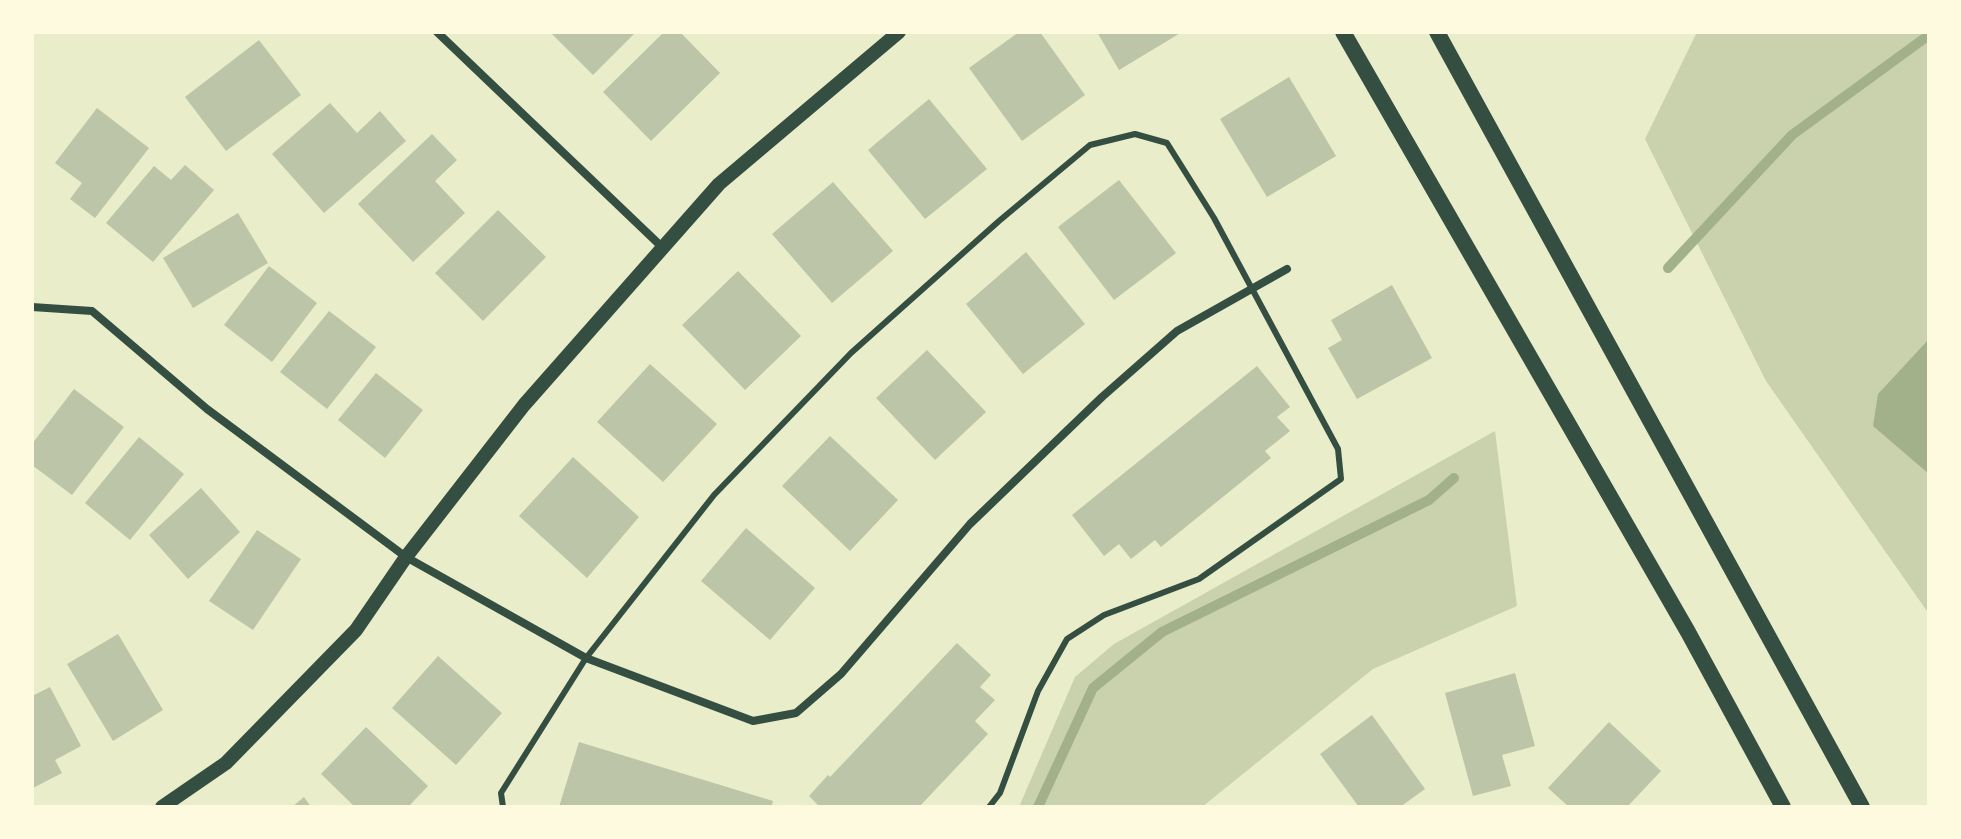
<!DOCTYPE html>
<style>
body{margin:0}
#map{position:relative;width:1961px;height:839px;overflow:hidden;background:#e9edc9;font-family:"DM Sans",sans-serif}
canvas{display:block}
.frame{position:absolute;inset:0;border:34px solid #fefae0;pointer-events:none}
</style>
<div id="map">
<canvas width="1961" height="839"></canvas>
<div class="frame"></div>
</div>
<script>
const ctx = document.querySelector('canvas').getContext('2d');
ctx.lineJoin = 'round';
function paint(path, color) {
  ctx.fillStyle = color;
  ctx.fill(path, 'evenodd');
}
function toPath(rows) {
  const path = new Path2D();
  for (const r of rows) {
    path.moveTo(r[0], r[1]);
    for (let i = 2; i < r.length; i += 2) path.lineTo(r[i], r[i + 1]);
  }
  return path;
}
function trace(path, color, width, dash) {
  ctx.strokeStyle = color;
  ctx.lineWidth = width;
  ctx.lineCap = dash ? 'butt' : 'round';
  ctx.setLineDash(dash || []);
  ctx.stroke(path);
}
const green = toPath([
 [1697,32,1929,32,1929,614,1766,381,1645,139],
 [1495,431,1517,606,1373,669,1202,807,1019,807,1075,677,1114,644]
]);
const water = toPath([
 [1929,339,1929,474,1873,426,1878,394]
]);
const stream = toPath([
 [1668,268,1792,135,1929,35],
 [1038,807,1093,688,1162,632,1429,500,1454,478]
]);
const building = toPath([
 [550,32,636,32,593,75],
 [664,32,680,32,720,73,651,141,603,92],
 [1019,32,1040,32,1085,95,1022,141,969,68],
 [1097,32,1182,32,1119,70],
 [259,40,301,95,226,151,185,97],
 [1289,77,1336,156,1267,197,1220,119],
 [929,99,987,169,925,219,868,150],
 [330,103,357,133,380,111,406,141,324,213,272,154],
 [97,108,149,148,95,218,70,199,82,183,55,163],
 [432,134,457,160,435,181,465,213,413,262,358,204],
 [185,165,214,190,153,262,106,223,154,166,171,180],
 [1119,180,1176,253,1114,300,1058,227],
 [833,182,893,251,832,303,772,234],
 [498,210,546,257,483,321,435,273],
 [238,213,268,263,193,308,163,258],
 [1026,252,1085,324,1023,374,966,304],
 [269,266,317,303,272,362,224,325],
 [738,271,801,336,745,390,682,325],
 [1392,285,1432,358,1357,399,1328,348,1342,340,1331,320],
 [329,311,376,347,327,409,280,372],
 [927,350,986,412,935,460,876,398],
 [650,364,717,424,663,482,597,422],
 [1257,366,1290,407,1277,417,1290,431,1265,451,1271,458,1161,547,1155,540,1131,559,1119,544,1104,556,1072,515],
 [376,373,423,410,385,458,338,420],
 [74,389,124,427,72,495,32,465,32,444],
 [830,436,898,500,850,551,782,486],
 [139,437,184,474,130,540,85,503],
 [573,457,639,517,587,578,519,516],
 [201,488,240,532,188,579,149,535],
 [746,528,815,588,770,640,701,581],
 [257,530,301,559,253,630,209,601],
 [118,634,163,710,113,741,67,664],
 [957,643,991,675,980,687,995,700,975,721,988,734,919,807,820,807,809,796,828,775,830,777],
 [438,656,502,713,456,765,392,708],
 [1515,673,1535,746,1502,755,1511,786,1473,796,1445,693],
 [50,687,81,746,55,760,62,773,33,788,32,696],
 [1372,715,1425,789,1400,807,1359,807,1320,754],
 [1609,722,1661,771,1627,807,1569,807,1548,788],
 [366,727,428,786,408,807,355,807,321,774],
 [579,742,773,801,771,807,559,807],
 [304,797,311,807,292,807]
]);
const service = toPath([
 [503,807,501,793,586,658,714,495,851,353,999,221,1090,145,1135,134,1167,143,1214,218,1338,449,1341,479,1199,579,1104,615,1067,639,1038,691,1000,793,989,807]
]);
const minor = toPath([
 [437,32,663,248],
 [32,307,92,311,207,409,406,557,586,658,753,721,796,713,841,674,970,524,1102,397,1177,331,1287,269]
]);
const tertiary = toPath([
 [162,807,226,763,356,630,406,557,524,405,719,184,899,32]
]);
const secondary = toPath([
 [1343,32,1688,632,1783,807],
 [1437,32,1862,807]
]);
paint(green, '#cad2ad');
paint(water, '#a3b18a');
trace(stream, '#a3b18a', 10);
paint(building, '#bcc5a7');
trace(service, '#344e41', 6);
trace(minor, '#344e41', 8);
trace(tertiary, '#344e41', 14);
trace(secondary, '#344e41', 16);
</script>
